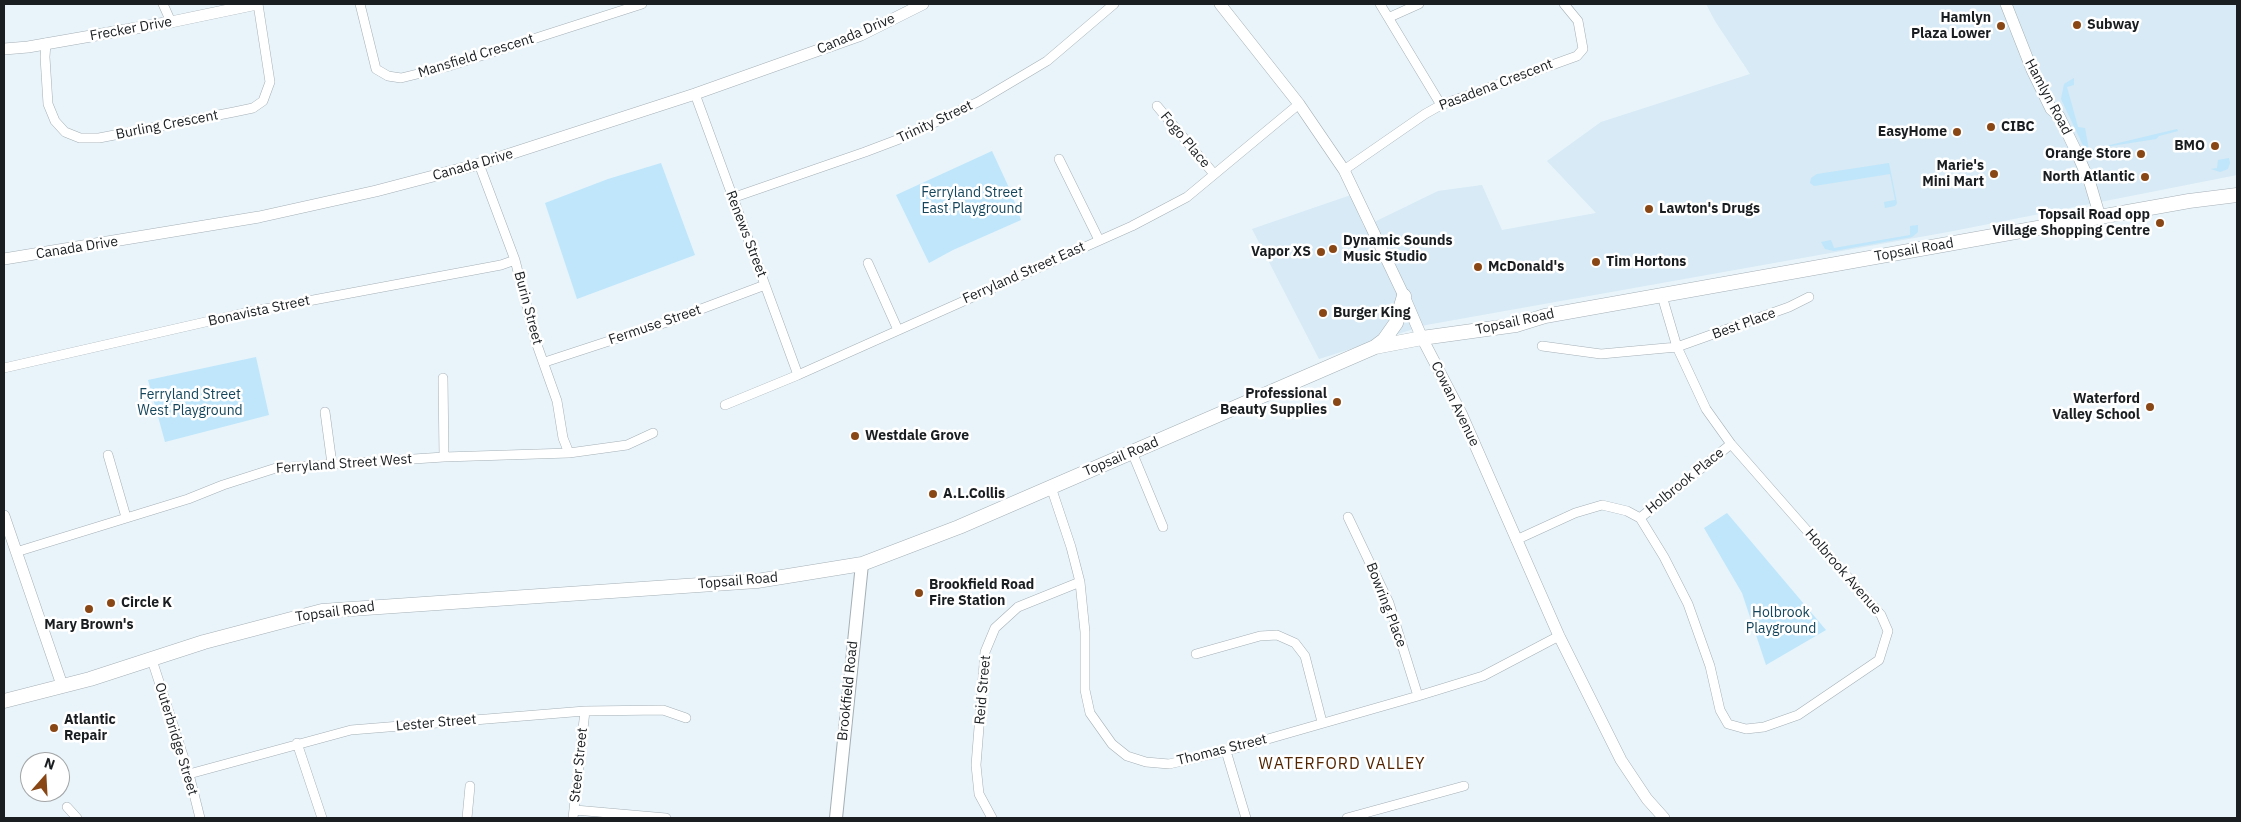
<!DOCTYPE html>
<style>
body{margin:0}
#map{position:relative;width:2241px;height:822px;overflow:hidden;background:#e8f4fa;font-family:"IBM Plex Sans",sans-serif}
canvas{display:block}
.frame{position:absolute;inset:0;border:5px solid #1a1e20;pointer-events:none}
.north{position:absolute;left:20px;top:752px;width:50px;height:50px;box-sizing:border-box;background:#fff;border:1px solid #a3a5a6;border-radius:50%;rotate:19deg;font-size:14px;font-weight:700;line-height:20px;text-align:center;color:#1a1e20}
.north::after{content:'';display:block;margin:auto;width:18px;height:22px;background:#894716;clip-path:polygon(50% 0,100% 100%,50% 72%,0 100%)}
</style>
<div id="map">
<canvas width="2241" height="822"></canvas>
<div class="frame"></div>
<div class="north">N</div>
</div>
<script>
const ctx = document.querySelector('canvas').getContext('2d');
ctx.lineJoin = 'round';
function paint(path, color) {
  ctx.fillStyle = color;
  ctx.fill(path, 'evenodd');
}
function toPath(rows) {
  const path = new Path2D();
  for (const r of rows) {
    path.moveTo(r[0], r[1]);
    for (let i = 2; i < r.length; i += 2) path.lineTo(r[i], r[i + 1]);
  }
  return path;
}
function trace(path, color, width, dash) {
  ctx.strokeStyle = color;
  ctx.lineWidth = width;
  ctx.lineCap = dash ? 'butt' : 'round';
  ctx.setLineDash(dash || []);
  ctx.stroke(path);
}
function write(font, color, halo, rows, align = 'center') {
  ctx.font = font + ' "IBM Plex Sans",sans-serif';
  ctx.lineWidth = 5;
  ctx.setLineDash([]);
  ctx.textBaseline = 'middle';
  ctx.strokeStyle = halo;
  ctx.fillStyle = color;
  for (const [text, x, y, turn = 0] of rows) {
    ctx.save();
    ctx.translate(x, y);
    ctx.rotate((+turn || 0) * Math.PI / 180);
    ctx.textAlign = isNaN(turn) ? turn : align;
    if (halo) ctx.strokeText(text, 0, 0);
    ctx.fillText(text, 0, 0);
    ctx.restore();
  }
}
const built = toPath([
 [1706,4,2237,4,2237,175,1948,232,1426,325,1319,359,1252,229,1351,195,1364,227,1438,191,1482,185,1502,230,1596,213,1547,161,1601,122,1750,74,1715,21]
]);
const green = toPath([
 [2074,78,2074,85,2067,87,2078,127,2085,128,2089,150,2177,129,2178,131,2159,136,2156,139,2105,147,2096,158,2090,160,2061,99,2064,84],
 [992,151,1011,192,1021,220,953,250,929,263,896,195],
 [2229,158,2230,163,2228,169,2220,172,2211,169,2217,168,2218,160],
 [661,163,695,255,577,299,545,203,608,179],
 [1889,163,1897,203,1895,206,1885,208,1884,202,1895,200,1890,174,1814,186,1810,183,1811,178,1817,174],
 [1918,225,1918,232,1912,237,1834,251,1825,249,1821,242,1831,240,1834,248,1910,235,1910,226],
 [256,357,269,415,165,442,148,380],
 [1727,513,1826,630,1766,665,1742,593,1704,528]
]);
const minor = toPath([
 [163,4,171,22],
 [360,4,376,69,388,76,401,78,446,67,642,4],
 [1380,4,1441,105],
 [1390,17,1419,4],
 [46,43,45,57,48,104,55,121,65,132,80,138,99,138,234,112,253,108,263,101,270,82,258,4],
 [695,94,798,375],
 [1157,106,1214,174],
 [1059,159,1099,240],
 [479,164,515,260,536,342,557,401,563,438,569,453],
 [1344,170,1425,114,1441,105,1577,56,1583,49,1578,21,1564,4],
 [732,198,865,152,902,138,978,102,1047,61,1114,4],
 [868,263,898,330],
 [1542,346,1601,354,1677,347,1789,307,1809,297],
 [545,362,664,323,765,285],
 [4,368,249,312,501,265,515,260],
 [443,378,444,457],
 [725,405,798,375,1132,226,1187,197,1299,104],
 [325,412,332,464],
 [1132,452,1163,527],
 [108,455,126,517],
 [1051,487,1071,547,1080,582,1085,632,1085,690,1090,713,1112,744,1127,756,1146,762,1169,764,1226,751,1418,696,1483,676,1559,636],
 [1348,517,1389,603,1418,696],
 [1640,518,1731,444],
 [1516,540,1575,513,1602,505,1627,511,1640,518,1664,557,1688,604,1710,666,1720,710,1728,724,1746,729,1764,727,1798,715,1879,660,1888,631,1881,615,1731,444,1706,409,1677,347,1662,296],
 [16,552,188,499,223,485,276,468,444,457,569,453,627,445,653,433],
 [1196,654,1260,636,1277,635,1295,643,1305,656,1322,722],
 [152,660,189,774,200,818],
 [297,743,322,818],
 [1226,751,1246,818],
 [189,774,351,730,585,711,663,710,686,718],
 [67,807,77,818],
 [575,810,666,818],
 [467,818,470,786],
 [573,818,585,711],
 [992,818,979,794,976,765,985,652,995,628,1018,607,1080,582],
 [1347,818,1464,786]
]);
const tertiary = toPath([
 [1220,4,1299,104,1344,170,1404,296,1422,338,1461,413,1559,636,1621,760,1647,799,1664,818],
 [2006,4,2032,70,2051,109,2059,116,2076,151,2090,183,2100,217],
 [4,49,28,47,171,22,257,4],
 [4,259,259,217,376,191,479,164,695,94,861,35,923,4],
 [4,516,62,685]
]);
const secondary = toPath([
 [836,818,862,564]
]);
const primary = toPath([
 [1376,346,1384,340,1396,323,1404,296],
 [4,701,90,679,204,642,322,611,757,581,862,564,959,527,1375,347,1422,338,1516,325,1545,316,2189,201,2237,195]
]);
const markers = [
 [2077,25,5,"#894716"],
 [2001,26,5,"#894716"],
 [1991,127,5,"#894716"],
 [1957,132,5,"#894716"],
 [2215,146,5,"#894716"],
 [2141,154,5,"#894716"],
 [1994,174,5,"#894716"],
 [2145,177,5,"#894716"],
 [1649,209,5,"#894716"],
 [2160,223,5,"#894716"],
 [1333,249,5,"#894716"],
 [1321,252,5,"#894716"],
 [1596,262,5,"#894716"],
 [1478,267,5,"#894716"],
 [1323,313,5,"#894716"],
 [1337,402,5,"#894716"],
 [2150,407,5,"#894716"],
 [855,436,5,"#894716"],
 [933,494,5,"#894716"],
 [919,593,5,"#894716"],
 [111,603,5,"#894716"],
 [89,609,5,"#894716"],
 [54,728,5,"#894716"]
];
const poiNames = [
 ["Hamlyn",1991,18,"right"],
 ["Plaza Lower",1991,34,"right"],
 ["Subway",2087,25],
 ["CIBC",2001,127],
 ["EasyHome",1947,132,"right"],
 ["BMO",2205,146,"right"],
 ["Orange Store",2131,154,"right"],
 ["Marie's",1984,166,"right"],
 ["Mini Mart",1984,182,"right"],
 ["North Atlantic",2135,177,"right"],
 ["Lawton's Drugs",1659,209],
 ["Topsail Road opp",2150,215,"right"],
 ["Village Shopping Centre",2150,231,"right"],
 ["Dynamic Sounds",1343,241],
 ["Music Studio",1343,257],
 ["Vapor XS",1311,252,"right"],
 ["Tim Hortons",1606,262],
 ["McDonald's",1488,267],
 ["Burger King",1333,313],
 ["Professional",1327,394,"right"],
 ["Beauty Supplies",1327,410,"right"],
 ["Waterford",2140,399,"right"],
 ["Valley School",2140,415,"right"],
 ["Westdale Grove",865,436],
 ["A.L.Collis",943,494],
 ["Brookfield Road",929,585],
 ["Fire Station",929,601],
 ["Circle K",121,603],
 ["Mary Brown's",89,625,"center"],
 ["Atlantic",64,720],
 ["Repair",64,736]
];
const streetNames = [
 ["Frecker Drive",131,29,-10],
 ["Canada Drive",856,34,-23],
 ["Mansfield Crescent",476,56,-17],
 ["Pasadena Crescent",1496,85,-21],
 ["Hamlyn Road",2048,97,62],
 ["Trinity Street",935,122,-25],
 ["Burling Crescent",167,125,-11],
 ["Fogo Place",1185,140,50],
 ["Canada Drive",473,165,-16],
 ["Renews Street",746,234,69],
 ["Canada Drive",77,248,-9],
 ["Topsail Road",1914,250,-10],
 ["Ferryland Street East",1024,273,-24],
 ["Burin Street",528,308,75],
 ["Bonavista Street",259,311,-12],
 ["Topsail Road",1515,322,-12],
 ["Best Place",1744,324,-20],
 ["Fermuse Street",655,325,-19],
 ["Cowan Avenue",1455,404,64],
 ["Topsail Road",1121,457,-23],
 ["Ferryland Street West",344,464,-4],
 ["Holbrook Place",1685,481,-39],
 ["Holbrook Avenue",1843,572,49],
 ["Topsail Road",738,581,-5],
 ["Bowring Place",1386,605,69],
 ["Topsail Road",335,612,-8],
 ["Reid Street",983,690,-85],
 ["Brookfield Road",848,691,-84],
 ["Lester Street",436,723,-5],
 ["Outerbridge Street",176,739,73],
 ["Thomas Street",1222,750,-14],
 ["Steer Street",579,765,-84]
];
const parkNames = [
 ["Ferryland Street",972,193],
 ["East Playground",972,209],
 ["Ferryland Street",190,395],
 ["West Playground",190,411],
 ["Holbrook",1781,613],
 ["Playground",1781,629]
];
const quarterNames = [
 ["WATERFORD VALLEY",1342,764]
];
paint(built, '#d7eaf5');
paint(green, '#bfe6fb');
trace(minor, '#a5b0b6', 10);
trace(tertiary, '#a5b0b6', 12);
trace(secondary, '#a5b0b6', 14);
trace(primary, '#a5b0b6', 15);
trace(minor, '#fff', 9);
trace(tertiary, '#fff', 11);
trace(secondary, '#fff', 12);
trace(primary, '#fff', 14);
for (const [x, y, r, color] of markers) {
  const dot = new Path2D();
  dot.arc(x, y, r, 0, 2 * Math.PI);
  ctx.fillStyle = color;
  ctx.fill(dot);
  trace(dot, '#fff', 2);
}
write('bold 14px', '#1a1e20', '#fff', poiNames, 'left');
write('14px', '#1a1e20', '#fff', streetNames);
write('14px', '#14455b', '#fff', parkNames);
ctx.letterSpacing = '1px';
write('16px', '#522502', '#fff', quarterNames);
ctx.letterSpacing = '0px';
</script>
